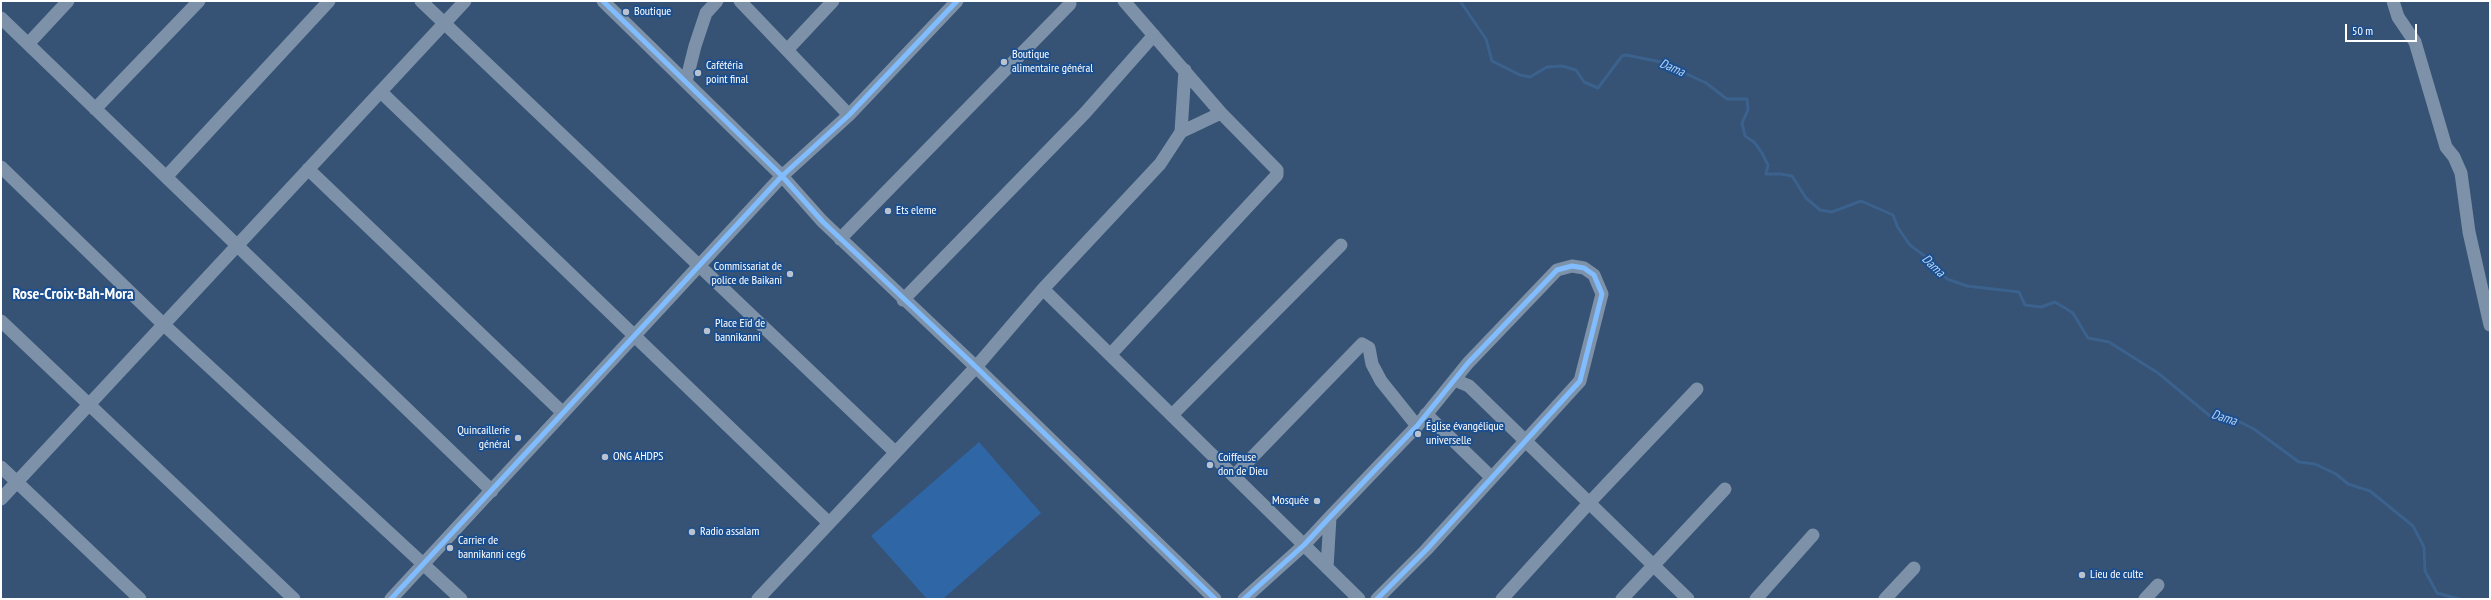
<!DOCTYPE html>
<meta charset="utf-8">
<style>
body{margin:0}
#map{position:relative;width:2491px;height:600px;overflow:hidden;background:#365274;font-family:"PT Sans Narrow",sans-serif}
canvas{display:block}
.frame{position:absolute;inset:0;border:2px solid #fff;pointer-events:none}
.scale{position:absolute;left:2345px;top:24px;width:72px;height:18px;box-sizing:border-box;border:2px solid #fff;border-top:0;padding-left:5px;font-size:12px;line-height:14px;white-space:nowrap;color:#fff;-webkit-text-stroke:3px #1b4f8f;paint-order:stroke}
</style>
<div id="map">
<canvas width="2491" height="600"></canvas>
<div class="frame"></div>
<div class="scale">50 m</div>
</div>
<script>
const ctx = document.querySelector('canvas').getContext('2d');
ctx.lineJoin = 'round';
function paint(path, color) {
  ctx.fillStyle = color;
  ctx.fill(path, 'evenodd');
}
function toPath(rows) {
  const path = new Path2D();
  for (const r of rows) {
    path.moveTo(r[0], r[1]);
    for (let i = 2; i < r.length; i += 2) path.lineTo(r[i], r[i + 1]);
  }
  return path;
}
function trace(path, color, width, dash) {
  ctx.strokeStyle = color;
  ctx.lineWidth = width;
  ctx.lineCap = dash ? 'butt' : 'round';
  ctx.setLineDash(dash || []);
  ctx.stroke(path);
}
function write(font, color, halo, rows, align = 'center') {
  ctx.font = font + ' "PT Sans Narrow",sans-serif';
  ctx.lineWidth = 4;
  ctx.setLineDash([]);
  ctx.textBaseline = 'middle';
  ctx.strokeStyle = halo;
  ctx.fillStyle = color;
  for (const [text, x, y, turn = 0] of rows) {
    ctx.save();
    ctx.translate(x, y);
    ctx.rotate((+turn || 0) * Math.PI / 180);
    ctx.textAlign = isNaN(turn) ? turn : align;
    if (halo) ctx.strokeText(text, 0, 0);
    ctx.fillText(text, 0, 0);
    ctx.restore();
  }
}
const green = toPath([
 [979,442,1041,513,943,599,927,599,871,536]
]);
const stream = toPath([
 [1460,1,1486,39,1492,61,1520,75,1530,77,1547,67,1562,66,1576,70,1584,82,1598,88,1622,56,1626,55,1661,62,1706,83,1727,99,1747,99,1748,110,1742,123,1745,136,1754,142,1762,153,1768,165,1766,174,1781,174,1792,176,1806,198,1820,210,1832,212,1861,201,1893,215,1898,228,1910,245,1930,260,1947,279,1967,286,2019,292,2025,305,2041,307,2055,302,2073,313,2088,338,2109,342,2158,373,2210,416,2236,420,2254,429,2299,462,2315,464,2336,474,2348,484,2370,491,2413,526,2424,547,2425,571,2437,593,2459,599]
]);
const minor = toPath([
 [421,1,895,452],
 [603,1,782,176,822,221,976,367,1215,599],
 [740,1,849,115],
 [2393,1,2398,17,2415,42,2446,147,2454,157,2461,173,2469,232,2490,325],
 [1,18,492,491],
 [28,44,68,1],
 [787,50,833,1],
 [686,82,695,46,706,13,717,1],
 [381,92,829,523],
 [95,109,199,1],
 [1181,132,1185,70],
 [1,167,163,324,461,599],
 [308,169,563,413],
 [166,177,329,1],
 [840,239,1070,4],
 [1043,289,1359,599],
 [903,300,1085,113,1154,35],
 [1,321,294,599],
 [1110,355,1277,175,1277,170,1221,113,1124,1],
 [1455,380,1469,386,1688,599],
 [1426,414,1491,477],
 [1172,415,1341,245],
 [1,467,140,599],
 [1234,476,1362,344,1369,348,1372,364,1381,381,1417,426],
 [1,499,465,1],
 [1327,568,1330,517],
 [391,599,782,176,849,115,957,1],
 [758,599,976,367,1043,289,1160,164,1181,132,1221,113],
 [1244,599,1304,545,1330,517,1417,426,1468,363,1557,270,1572,266,1584,268,1594,275,1602,294,1580,381,1426,550,1377,599],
 [1502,599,1590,502,1697,389],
 [1622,599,1725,489],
 [1756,599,1813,535],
 [1885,599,1914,568],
 [2145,599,2158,585]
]);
const cycleway = toPath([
 [603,1,782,176,822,221,976,367,1215,599],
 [391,599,782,176,849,115,957,1],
 [1244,599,1304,545,1330,517,1417,426,1468,363,1557,270,1572,266,1584,268,1594,275,1602,294,1580,381,1426,550,1377,599]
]);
const markers = [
 [626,12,4,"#b9c2ce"],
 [1004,62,4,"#b9c2ce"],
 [698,73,4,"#b9c2ce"],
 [888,211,4,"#b9c2ce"],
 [790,274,4,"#b9c2ce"],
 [707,331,4,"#b9c2ce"],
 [1418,434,4,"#b9c2ce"],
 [518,438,4,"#b9c2ce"],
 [605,457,4,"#b9c2ce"],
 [1210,465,4,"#b9c2ce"],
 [1317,501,4,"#b9c2ce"],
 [692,532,4,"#b9c2ce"],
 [450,548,4,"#b9c2ce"],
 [2082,575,4,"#b9c2ce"]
];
const poiNames = [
 ["Boutique",634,12],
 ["Boutique",1012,55],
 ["alimentaire général",1012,69],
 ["Cafétéria",706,66],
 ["point final",706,80],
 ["Ets eleme",896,211],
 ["Commissariat de",782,267,"right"],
 ["police de Baikani",782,281,"right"],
 ["Place Eïd de",715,324],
 ["bannikanni",715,338],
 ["Église évangélique",1426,427],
 ["universelle",1426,441],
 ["Quincaillerie",510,431,"right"],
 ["général",510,445,"right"],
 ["ONG AHDPS",613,457],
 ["Coiffeuse",1218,458],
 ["don de Dieu",1218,472],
 ["Mosquée",1309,501,"right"],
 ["Radio assalam",700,532],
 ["Carrier de",458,541],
 ["bannikanni ceg6",458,555],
 ["Lieu de culte",2090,575]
];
const waterNames = [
 ["Dama",1672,68,23],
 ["Dama",1933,266,44],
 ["Dama",2224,418,17]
];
const districtNames = [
 ["Rose-Croix-Bah-Mora",73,294]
];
paint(green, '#2f66a5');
trace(stream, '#3b618d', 3);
trace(minor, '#7d92a8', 13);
trace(cycleway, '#80bcff', 5);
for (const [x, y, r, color] of markers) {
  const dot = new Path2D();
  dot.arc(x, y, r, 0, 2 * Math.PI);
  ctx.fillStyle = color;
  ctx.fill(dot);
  trace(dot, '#1b4f8f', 1.5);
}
write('12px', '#fff', '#1b4f8f', poiNames, 'left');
write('italic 13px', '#b5d3f5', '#1b4f8f', waterNames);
write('bold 16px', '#fff', '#1b4f8f', districtNames);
</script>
